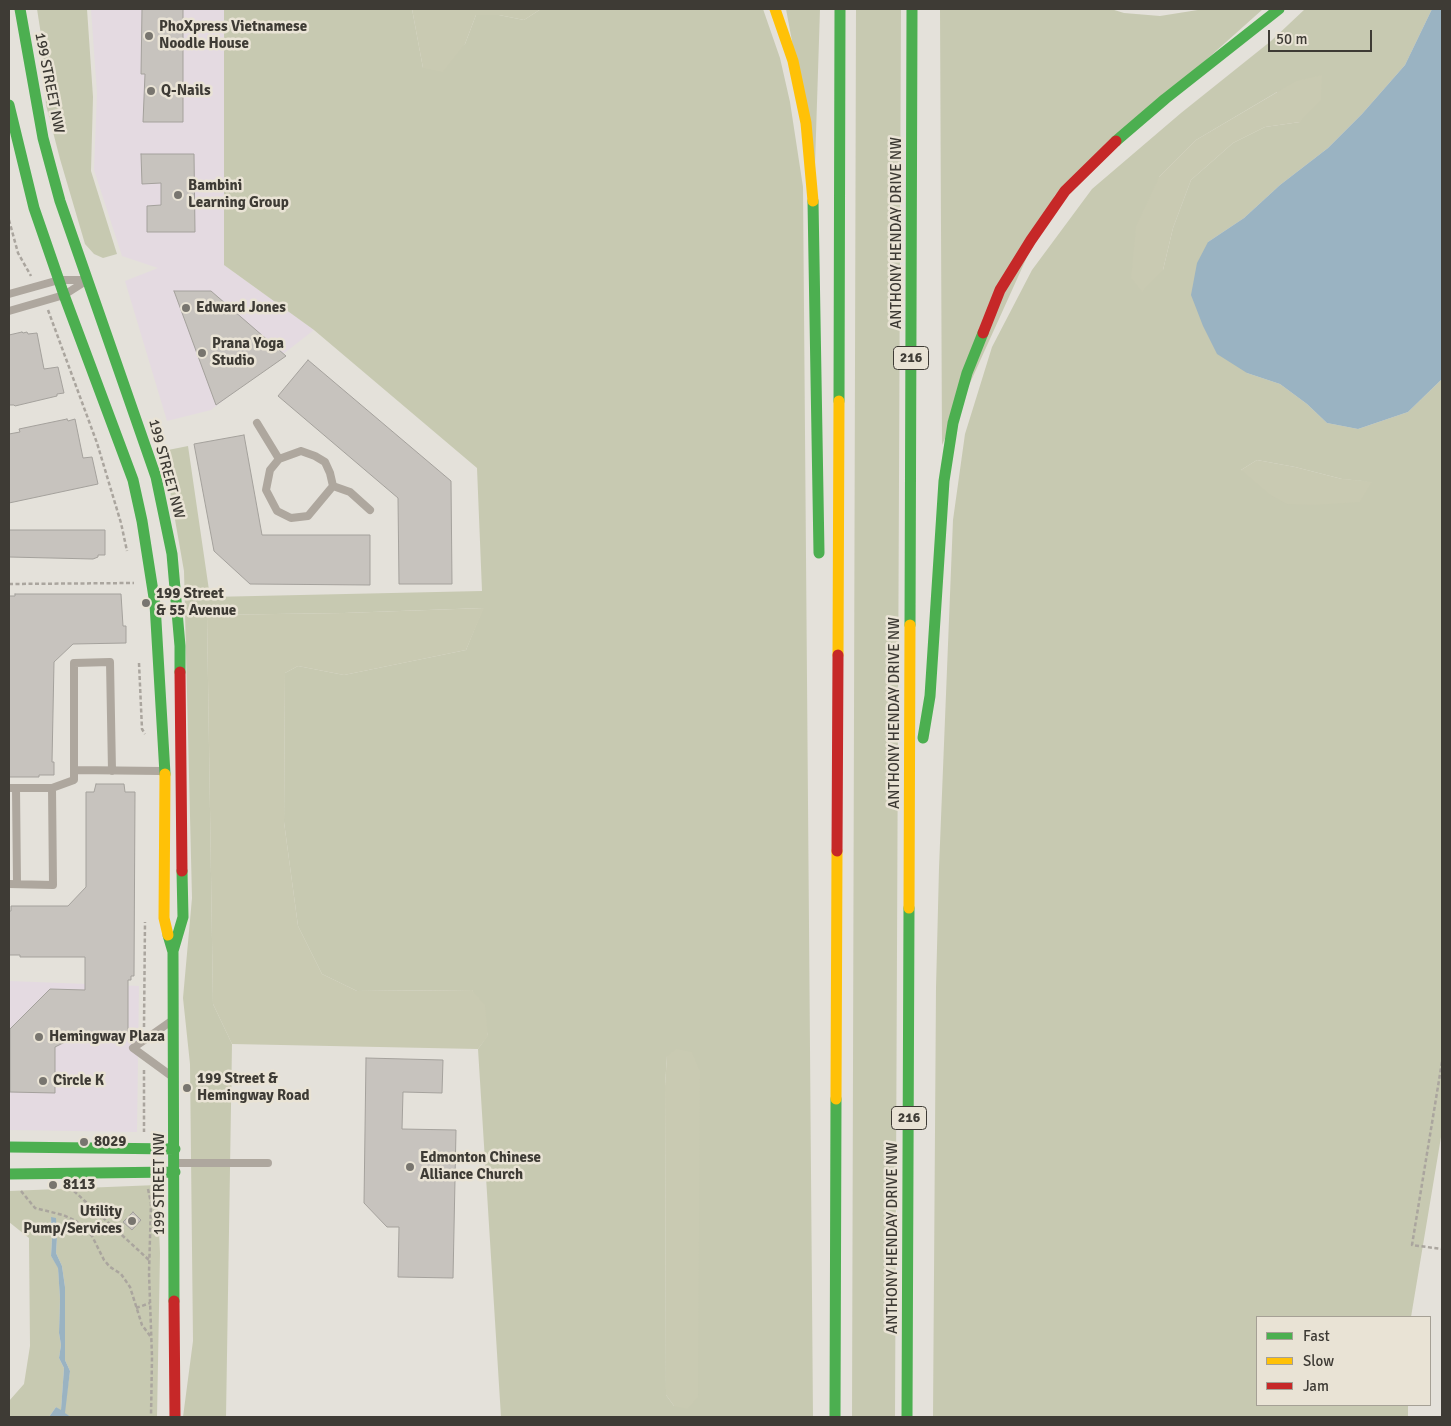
<!DOCTYPE html>
<style>
body{margin:0}
#map{position:relative;width:1451px;height:1426px;overflow:hidden;background:#e4e1da;font-family:Signika,sans-serif}
canvas{display:block}
.frame{position:absolute;inset:0;border:10px solid #3e3b35;pointer-events:none}
.legend{position:absolute;left:1256px;top:1316px;width:175px;height:90px;box-sizing:border-box;background:#e9e3d5;border:1px solid #a5a095;margin:0;padding:6px 9px;list-style:none;font-size:15px;color:#3e3b35}
.legend li{display:flex;align-items:center;gap:10px;height:25px}
.legend b{width:25px;border:1px solid #a5a095}
.scale{position:absolute;left:1268px;top:30px;width:104px;height:22px;box-sizing:border-box;border:2px solid #3e3b35;border-top:0;padding-left:6px;font-size:15px;line-height:18px;white-space:nowrap;color:#3e3b35;-webkit-text-stroke:4px #e9e3d5;paint-order:stroke}
</style>
<div id="map">
<canvas width="1451" height="1426"></canvas>
<div class="frame"></div>
<ul class="legend">
<li><b style="height:6px;background:#4caf50"></b>Fast</li>
<li><b style="height:6px;background:#ffc107"></b>Slow</li>
<li><b style="height:6px;background:#c62828"></b>Jam</li>
</ul>
<div class="scale">50 m</div>
</div>
<script>
const ctx = document.querySelector('canvas').getContext('2d');
ctx.lineJoin = 'round';
function paint(path, color) {
  ctx.fillStyle = color;
  ctx.fill(path, 'evenodd');
}
function toPath(rows) {
  const path = new Path2D();
  for (const r of rows) {
    path.moveTo(r[0], r[1]);
    for (let i = 2; i < r.length; i += 2) path.lineTo(r[i], r[i + 1]);
  }
  return path;
}
function trace(path, color, width, dash) {
  ctx.strokeStyle = color;
  ctx.lineWidth = width;
  ctx.lineCap = dash ? 'butt' : 'round';
  ctx.setLineDash(dash || []);
  ctx.stroke(path);
}
function write(font, color, halo, rows, align = 'center') {
  ctx.font = font + ' Signika,sans-serif';
  ctx.lineWidth = 5;
  ctx.setLineDash([]);
  ctx.textBaseline = 'middle';
  ctx.strokeStyle = halo;
  ctx.fillStyle = color;
  for (const [text, x, y, turn = 0] of rows) {
    ctx.save();
    ctx.translate(x, y);
    ctx.rotate((+turn || 0) * Math.PI / 180);
    ctx.textAlign = isNaN(turn) ? turn : align;
    if (halo) ctx.strokeText(text, 0, 0);
    ctx.fillText(text, 0, 0);
    ctx.restore();
  }
}
const commercial = toPath([
 [91,9,224,9,224,265,314,330,211,410,167,421,125,281,158,268,122,256,94,170,97,93],
 [9,981,139,986,137,1132,9,1130]
]);
const green = toPath([
 [37,9,87,9,93,97,91,171,117,254,103,258,94,254,85,244,60,159,46,105,42,41],
 [224,9,412,9,423,68,465,44,476,15,499,15,524,20,541,9,763,9,780,58,790,102,803,187,813,1417,501,1417,478,1049,488,1035,472,990,357,991,322,974,298,926,284,822,285,673,298,666,344,675,466,650,483,608,344,613,207,615,213,1004,232,1044,226,1417,183,1417,193,1341,190,1064,183,998,192,898,184,571,163,451,188,446,210,597,482,591,477,468,314,330,224,265],
 [667,1056,674,1406,666,1395,665,1086],
 [786,9,820,9,815,165],
 [856,9,901,9,895,1417,852,1417],
 [940,9,1111,9,1124,13,1160,16,1204,9,1263,9,1055,195,942,445],
 [1305,9,1432,9,1405,65,1362,114,1328,148,1280,185,1244,218,1208,242,1247,373,1280,384,1307,404,1327,423,1358,429,1408,412,1442,379,1442,1131,1411,1317,1257,1317,1257,1405,1408,1405,1408,1417,933,1417,936,988,939,868,953,520,965,434,992,347,1032,270,1092,189,1181,113,1271,41],
 [1277,92,1300,122,1265,127,1233,143,1191,180,1173,228,1163,270,1159,177,1196,140],
 [1257,460,1295,467,1342,479,1372,482,1241,470],
 [157,1185,160,1253,157,1417,71,1417,64,1413,70,1371,65,1360,65,1287,62,1266,56,1253,57,1237,51,1217,52,1238,51,1256,58,1267,60,1299,59,1333,61,1345,59,1358,64,1368,61,1411,56,1407,49,1417,9,1417,9,1401,24,1384,30,1346,29,1238,9,1222,9,1191]
]);
const forest = toPath([
 [412,9,541,9,524,20,499,15,476,15,465,44,443,72,423,68],
 [1322,75,1321,100,1300,122,1265,127,1233,143,1191,180,1173,228,1163,270,1142,292,1131,278,1136,226,1159,177,1196,140,1296,81],
 [1257,460,1295,467,1342,479,1372,482,1360,502,1314,505,1287,504,1269,494,1241,470],
 [484,608,466,650,344,675,298,666,285,673,284,822,298,926,322,974,357,991,472,990,485,1005,488,1036,478,1049,232,1044,213,1004,207,615,344,613],
 [676,1049,692,1052,700,1071,698,1397,688,1409,674,1406,666,1395,665,1086,667,1056]
]);
const water = toPath([
 [1432,9,1442,9,1442,379,1408,412,1358,429,1327,423,1307,404,1280,384,1247,373,1217,354,1203,326,1191,295,1197,263,1208,242,1244,218,1280,185,1328,148,1362,114,1405,65],
 [51,1217,56,1218,57,1237,56,1253,62,1266,65,1287,65,1360,70,1371,65,1413,71,1417,49,1417,56,1407,61,1410,64,1368,59,1358,61,1345,59,1333,60,1299,58,1268,51,1256,52,1238]
]);
const building = toPath([
 [142,9,183,9,183,122,143,122,145,74,141,74,142,9],
 [141,154,194,154,195,232,147,232,147,206,161,205,161,183,142,184,141,154],
 [174,291,211,291,286,356,216,405,174,291],
 [22,332,23,333,27,332,28,334,37,333,44,369,58,367,64,393,57,394,57,396,15,406,14,405,9,405,9,335,22,332],
 [308,360,451,481,452,584,399,584,398,498,278,396,308,360],
 [67,419,68,421,75,419,83,458,92,457,98,484,9,503,9,434,20,432,19,429,67,419],
 [244,435,262,535,370,535,370,585,250,584,214,551,194,444,244,435],
 [9,530,105,530,105,555,98,555,98,557,93,559,9,557,9,530],
 [15,594,121,594,123,626,126,626,126,643,73,644,54,662,52,762,54,762,54,775,39,775,39,777,9,777,9,596,15,596,15,594],
 [96,784,124,784,125,792,135,792,134,976,131,976,131,980,128,980,128,1033,69,1032,65,1042,55,1047,55,1093,10,1092,10,1029,50,989,85,990,85,957,20,957,20,955,9,955,9,911,11,911,11,906,68,906,86,887,86,792,94,792,96,784],
 [366,1058,443,1060,442,1093,403,1092,402,1129,456,1130,453,1278,398,1277,399,1227,387,1227,364,1203,366,1058],
 [133,1212,141,1220,132,1230,123,1222,133,1212]
]);
const path = toPath([
 [9,220,18,253,31,276],
 [48,310,97,443,121,523,127,551],
 [9,584,134,583],
 [139,663,142,729,145,734],
 [144,1027,145,922],
 [1442,1062,1412,1245,1442,1249],
 [144,1070,144,1132],
 [148,1189,151,1203,149,1273,152,1357,151,1417],
 [21,1191,35,1208,63,1215,76,1221,92,1236,104,1260,110,1267,121,1274,130,1287,142,1325,151,1337],
 [74,1191,149,1260],
 [136,1308,150,1303]
]);
const lane = toPath([
 [9,294,59,280,86,280],
 [9,311,64,295,86,281],
 [257,423,279,459],
 [301,451,315,456,325,462,330,473,333,486,308,516,291,518,277,511,266,490,270,470,279,459,301,451],
 [333,486,350,492,370,510],
 [74,770,162,771],
 [9,788,52,788,74,780,74,663,110,662,112,771],
 [16,788,17,884],
 [9,884,53,885,52,788],
 [170,1022,133,1048,170,1075],
 [177,1163,268,1163]
]);
const fast = toPath([
 [20,9,43,138,60,201,156,477,172,554,180,646,180,672],
 [9,105,34,208,64,295,133,480,142,521,155,604,165,774],
 [1116,141,1165,99,1279,9],
 [813,201,819,553],
 [839,401,840,9],
 [910,625,912,9],
 [923,738,930,696,944,481,953,423,967,373,983,333],
 [168,935,173,952,174,1301],
 [173,951,183,917,182,871],
 [9,1147,175,1149],
 [9,1174,175,1172],
 [835,1417,836,1099],
 [907,1417,909,908]
]);
const slow = toPath([
 [775,9,793,61,806,123,813,201],
 [838,655,839,401],
 [165,774,164,918,168,935],
 [909,908,910,625],
 [836,1099,837,851]
]);
const jam = toPath([
 [983,333,1000,290,1031,240,1065,191,1116,141],
 [180,672,182,871],
 [837,851,838,655],
 [174,1301,175,1417]
]);
const markers = [
 [149,36,5,"#78756f"],
 [151,91,5,"#78756f"],
 [178,195,5,"#78756f"],
 [186,308,5,"#78756f"],
 [202,353,5,"#78756f"],
 [146,603,5,"#78756f"],
 [39,1037,5,"#78756f"],
 [43,1081,5,"#78756f"],
 [187,1088,5,"#78756f"],
 [84,1142,5,"#78756f"],
 [410,1167,5,"#78756f"],
 [53,1185,5,"#78756f"],
 [132,1221,5,"#78756f"]
];
const shields = [
 [911,358,35],
 [909,1118,35]
];
const shieldNames = [
 ["216",911,358],
 ["216",909,1118]
];
const poiNames = [
 ["PhoXpress Vietnamese",159,27],
 ["Noodle House",159,44],
 ["Q-Nails",161,91],
 ["Bambini",188,186],
 ["Learning Group",188,203],
 ["Edward Jones",196,308],
 ["Prana Yoga",212,344],
 ["Studio",212,361],
 ["199 Street",156,594],
 ["& 55 Avenue",156,611],
 ["Hemingway Plaza",49,1037],
 ["199 Street &",197,1079],
 ["Hemingway Road",197,1096],
 ["Circle K",53,1081],
 ["8029",94,1142],
 ["Edmonton Chinese",420,1158],
 ["Alliance Church",420,1175],
 ["8113",63,1185],
 ["Utility",122,1212,"right"],
 ["Pump/Services",122,1229,"right"]
];
const streetNames = [
 ["199 STREET NW",49,83,79],
 ["ANTHONY HENDAY DRIVE NW",897,233,-90],
 ["199 STREET NW",166,469,75],
 ["ANTHONY HENDAY DRIVE NW",895,713,-90],
 ["199 STREET NW",160,1184,-90],
 ["ANTHONY HENDAY DRIVE NW",893,1238,-90]
];
paint(commercial, '#e4dae1');
paint(green, '#c7c9b1');
paint(forest, '#c9cab2');
paint(water, '#9ab3c2');
paint(building, '#c7c3be');
trace(building, '#a4a19c', 1);
trace(path, '#aaa59e', 2.5, [4, 2.5]);
trace(lane, '#aea79e', 8);
trace(fast, '#4caf50', 11);
trace(slow, '#ffc107', 11);
trace(jam, '#c62828', 11);
for (const [x, y, r, color] of markers) {
  const dot = new Path2D();
  dot.arc(x, y, r, 0, 2 * Math.PI);
  ctx.fillStyle = color;
  ctx.fill(dot);
  trace(dot, '#e9e3d5', 2);
}
for (const [x, y, w] of shields) {
  const box = new Path2D();
  box.roundRect(x - w / 2, y - 11.5, w, 23, 4);
  ctx.fillStyle = '#e9e3d5';
  ctx.fill(box);
  trace(box, '#3e3b35', 1);
}
write('bold 14px', '#3e3b35', null, shieldNames);
write('bold 15px', '#3e3b35', '#e9e3d5', poiNames, 'left');
write('15px', '#3e3b35', '#e9e3d5', streetNames);
</script>
